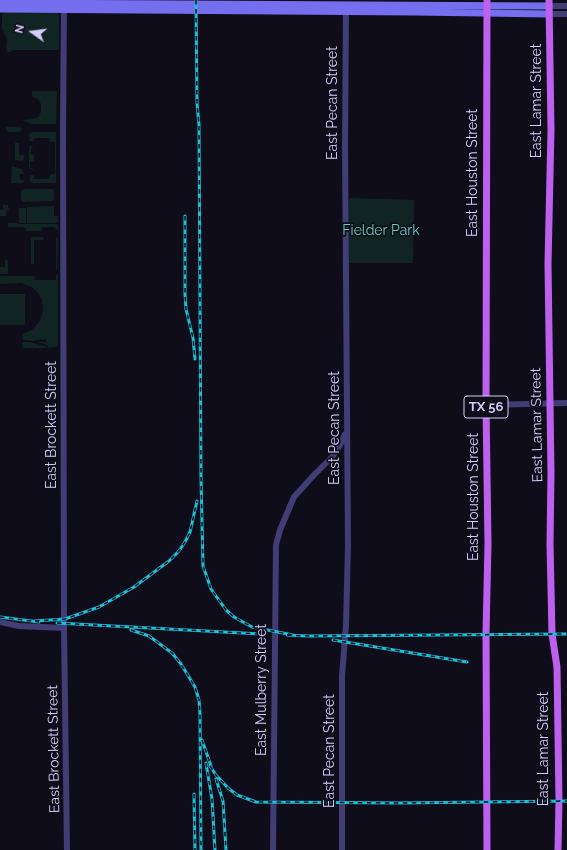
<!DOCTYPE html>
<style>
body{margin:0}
#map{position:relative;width:567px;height:850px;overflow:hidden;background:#100d1b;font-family:Raleway,sans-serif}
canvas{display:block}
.north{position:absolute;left:12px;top:12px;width:40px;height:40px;-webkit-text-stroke:3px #100d1b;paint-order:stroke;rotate:284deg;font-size:11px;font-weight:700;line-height:16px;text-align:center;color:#d3cdf9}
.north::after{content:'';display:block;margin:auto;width:14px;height:18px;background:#d3cdf9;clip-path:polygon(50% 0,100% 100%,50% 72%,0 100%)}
</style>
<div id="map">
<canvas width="567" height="850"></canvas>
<div class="north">N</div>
</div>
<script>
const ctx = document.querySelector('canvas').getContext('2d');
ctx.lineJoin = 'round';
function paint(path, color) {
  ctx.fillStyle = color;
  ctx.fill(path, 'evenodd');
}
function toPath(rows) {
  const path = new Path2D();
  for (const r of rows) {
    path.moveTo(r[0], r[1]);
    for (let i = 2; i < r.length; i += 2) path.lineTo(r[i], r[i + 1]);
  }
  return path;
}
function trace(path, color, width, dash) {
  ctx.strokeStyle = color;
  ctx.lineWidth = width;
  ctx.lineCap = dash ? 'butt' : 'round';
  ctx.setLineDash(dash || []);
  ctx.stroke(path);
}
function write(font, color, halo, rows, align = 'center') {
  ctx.font = font + ' Raleway,sans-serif';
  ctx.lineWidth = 3.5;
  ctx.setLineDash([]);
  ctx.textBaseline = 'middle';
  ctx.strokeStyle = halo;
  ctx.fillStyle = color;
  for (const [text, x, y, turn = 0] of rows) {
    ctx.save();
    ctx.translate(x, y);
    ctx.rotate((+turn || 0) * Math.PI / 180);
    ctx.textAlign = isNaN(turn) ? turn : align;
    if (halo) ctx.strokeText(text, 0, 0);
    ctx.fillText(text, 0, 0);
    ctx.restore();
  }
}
const green = toPath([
 [5,12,58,13,59,15,59,50,12,50,11,52,7,52,6,48,7,39,2,29,2,15],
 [32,91,57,91,56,124,31,124,22,120,34,119,38,117,41,112,41,104,38,99,32,96],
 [6,127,20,127,22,129,20,132,8,132,6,130],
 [31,132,56,132,56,183,32,183,30,181,29,177,31,175,34,175,34,179,49,179,50,174,55,174,55,142,50,142,49,138,34,138,34,141,30,141,29,135],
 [15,143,19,143,19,155,24,155,24,159,22,161,15,160],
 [30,146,34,147,31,148,31,154,34,155,34,161,30,162,30,168,34,169,33,170,29,168,29,148],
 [12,166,22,169,24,174,20,174,20,180,24,180,23,183,11,183],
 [24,189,53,189,54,191,54,199,53,201,23,202,21,199,21,191],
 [349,198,414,200,413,263,349,263],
 [3,205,8,205,9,210,6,211,6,216,0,216,0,210,3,210],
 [54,206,54,216,58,216,58,223,27,223,27,207],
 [19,208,26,208,26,223,19,223],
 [8,223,18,223,18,224,58,224,58,229,56,230,55,227,42,227,41,231,26,231,25,227,8,227],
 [32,237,42,237,44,238,43,240,34,240,34,264,31,264,31,239],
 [57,237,58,239,57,271,56,270,56,238],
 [5,260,8,260,8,274,0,274,0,267,5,267],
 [56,275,58,275,58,342,57,347,49,348,45,344,37,342,46,342,46,339,36,340,34,341,23,340,22,334,32,330,40,321,43,311,42,300,39,294,32,287,21,283,0,284,0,276,34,276,35,280,56,280],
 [0,294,25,294,25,325,0,325],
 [22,342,29,342,44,346,47,348,23,348]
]);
const tertiary = toPath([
 [64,6,63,130,64,628,67,850],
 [549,6,567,6],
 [549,14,567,14],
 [486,405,567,403],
 [0,622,19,626,64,628],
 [273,850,276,545,280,530,294,497,313,476,332,457,340,445,345,434],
 [342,850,342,676,346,625,348,545,345,144,346,8]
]);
const secondary = toPath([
 [0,3,549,6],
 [0,9,416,12,549,14]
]);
const primary = toPath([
 [487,0,486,405,488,544,486,634,487,850],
 [549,0,551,130,548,264,551,474,550,543,552,634,557,667,559,801,558,850]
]);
const rail = toPath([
 [196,0,197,103,199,125,201,478,203,566,211,589,226,610,234,617,252,627,293,635],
 [185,216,185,294,186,309,193,338,195,359],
 [0,617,39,622],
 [35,621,65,619,99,607,134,587,169,561,179,551,185,542,190,532,197,501],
 [57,623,261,634],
 [131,630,149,636,172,653,181,664,195,687,199,700,200,714,201,850],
 [287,635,308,636,567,634],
 [333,640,467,662],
 [202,740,211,766],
 [206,763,212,799,215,850],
 [210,766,216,775,228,788,237,795,256,802,400,803,567,801],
 [216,779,223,801,226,850],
 [194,794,195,850]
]);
const shields = [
 [486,407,44]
];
const shieldNames = [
 ["TX 56",486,407]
];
const streetNames = [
 ["East Lamar Street",537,101,-90],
 ["East Pecan Street",333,103,-90],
 ["East Houston Street",473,173,-90],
 ["East Brockett Street",52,425,-90],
 ["East Lamar Street",537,425,-91],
 ["East Pecan Street",335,428,-90],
 ["East Houston Street",474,497,-90],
 ["East Mulberry Street",262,690,-90],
 ["East Brockett Street",54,749,-91],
 ["East Lamar Street",544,749,-90],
 ["East Pecan Street",330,751,-90]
];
const parkNames = [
 ["Fielder Park",381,231]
];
paint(green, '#112424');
trace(tertiary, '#413d75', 6);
trace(secondary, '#756eef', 7);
trace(primary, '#bd60ed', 7);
trace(rail, '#18c1da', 3);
trace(rail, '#100d1b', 1.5, [4.5]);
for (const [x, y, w] of shields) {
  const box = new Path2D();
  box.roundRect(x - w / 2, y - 11, w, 22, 3);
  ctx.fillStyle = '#100d1b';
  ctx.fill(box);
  trace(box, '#d3cdf9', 1);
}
write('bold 13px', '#d3cdf9', null, shieldNames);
write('14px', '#d3cdf9', '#100d1b', streetNames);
write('14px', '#62d0b8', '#100d1b', parkNames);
</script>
